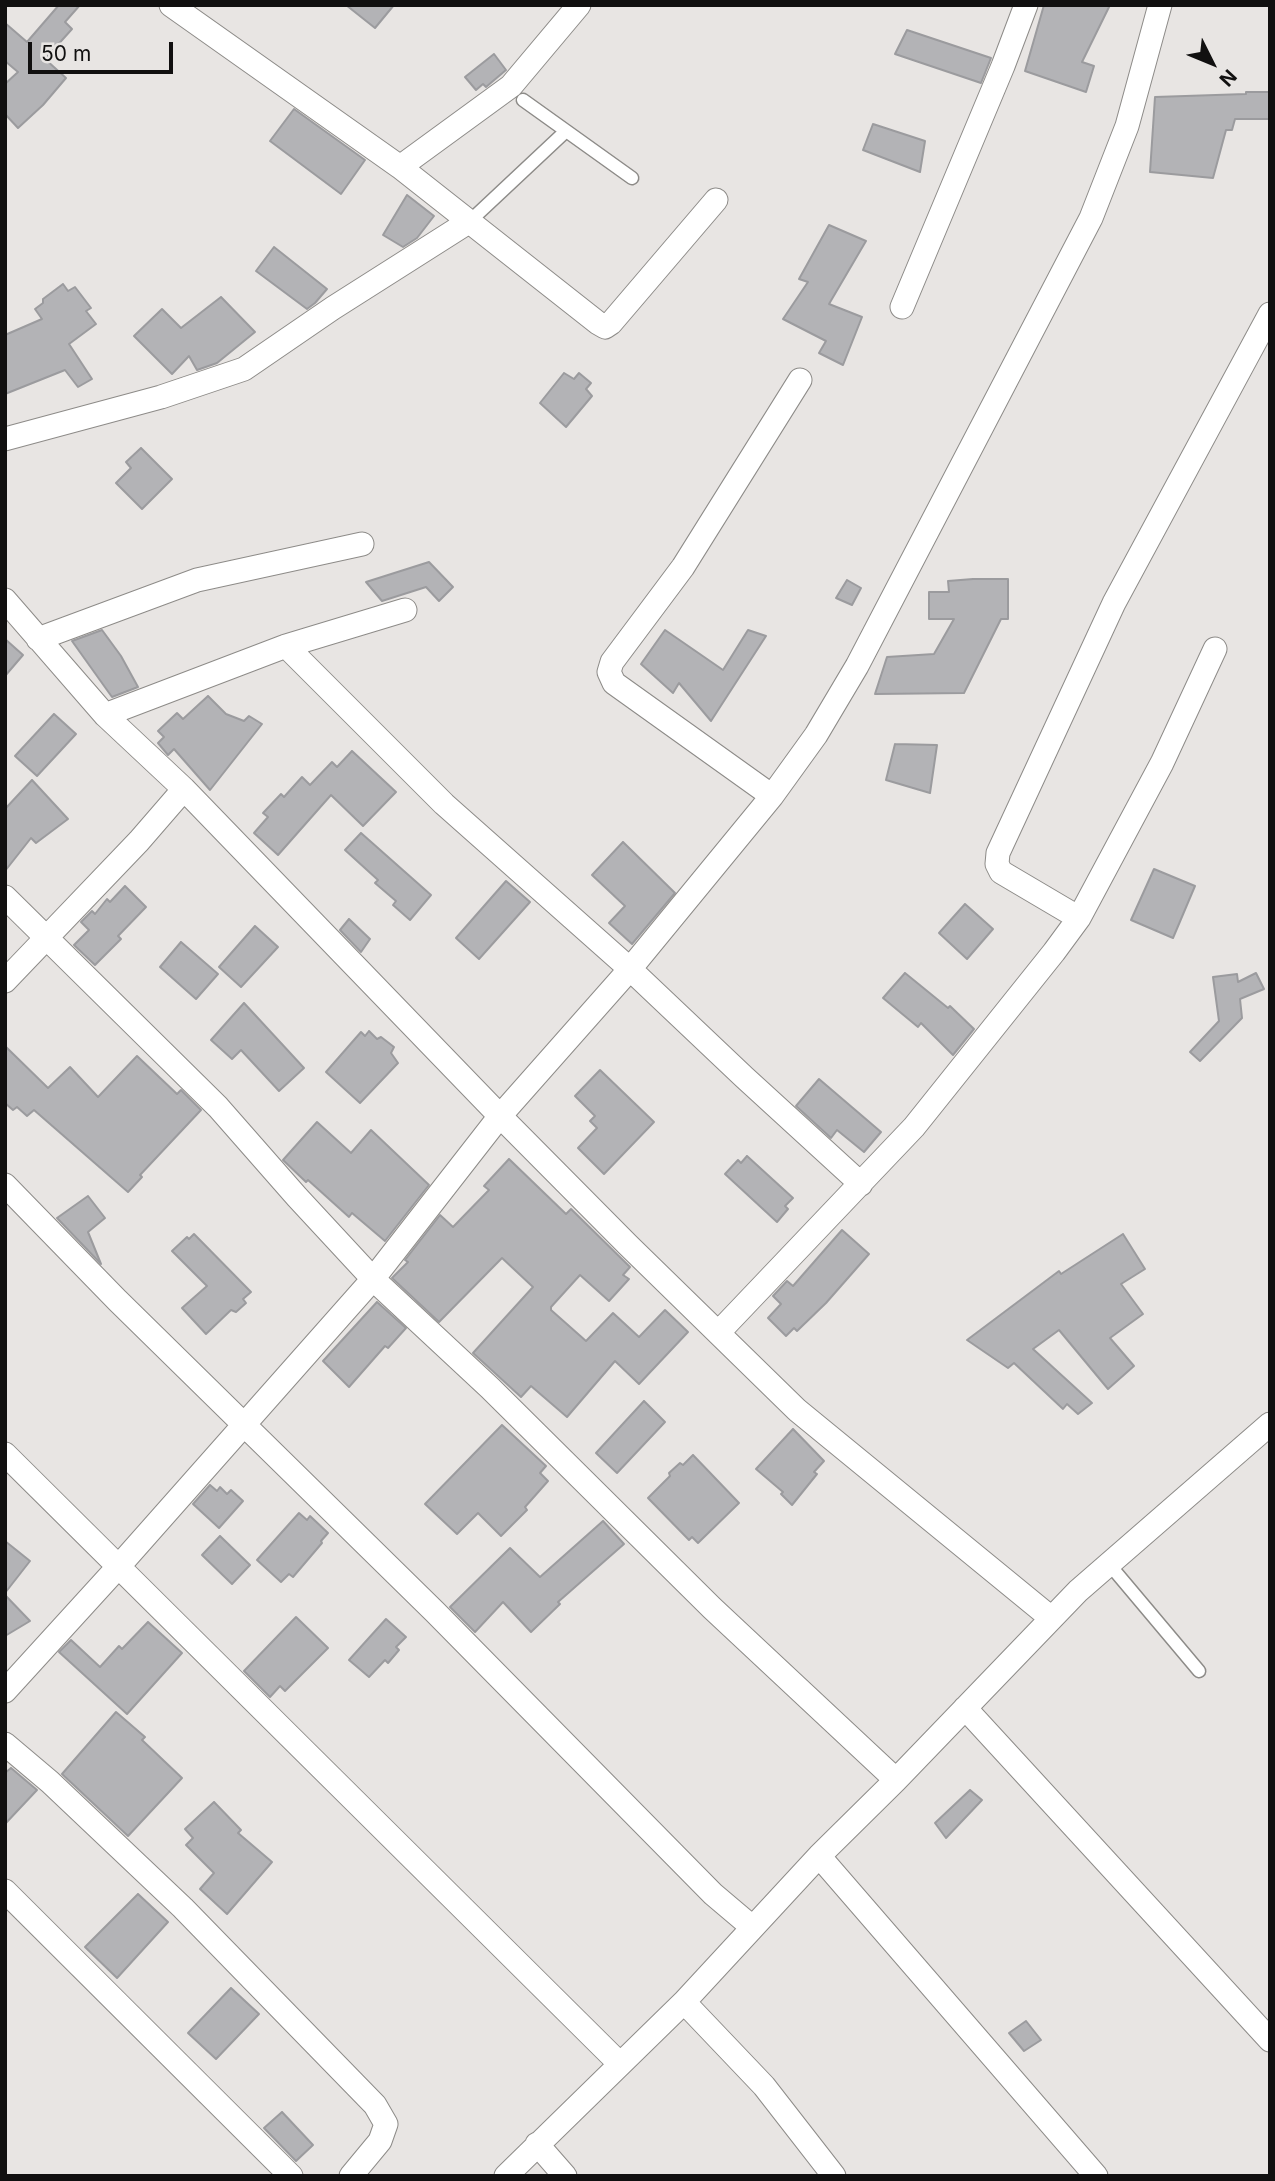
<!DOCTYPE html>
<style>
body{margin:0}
#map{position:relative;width:1275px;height:2181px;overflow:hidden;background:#e8e5e3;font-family:Inter,sans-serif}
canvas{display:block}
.frame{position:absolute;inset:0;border:7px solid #111010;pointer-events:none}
.north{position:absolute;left:1177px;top:28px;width:70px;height:70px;-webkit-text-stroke:5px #e8e5e3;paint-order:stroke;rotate:133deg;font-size:19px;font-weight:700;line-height:28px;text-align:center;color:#111010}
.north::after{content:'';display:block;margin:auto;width:24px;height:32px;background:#111010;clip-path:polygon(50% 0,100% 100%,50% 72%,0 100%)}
.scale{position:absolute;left:28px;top:42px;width:145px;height:32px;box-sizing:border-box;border:4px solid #111010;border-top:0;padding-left:9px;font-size:21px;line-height:24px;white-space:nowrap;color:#111010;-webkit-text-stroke:5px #e8e5e3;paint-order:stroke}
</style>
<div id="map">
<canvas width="1275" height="2181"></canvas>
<div class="frame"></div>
<div class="north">N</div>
<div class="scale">50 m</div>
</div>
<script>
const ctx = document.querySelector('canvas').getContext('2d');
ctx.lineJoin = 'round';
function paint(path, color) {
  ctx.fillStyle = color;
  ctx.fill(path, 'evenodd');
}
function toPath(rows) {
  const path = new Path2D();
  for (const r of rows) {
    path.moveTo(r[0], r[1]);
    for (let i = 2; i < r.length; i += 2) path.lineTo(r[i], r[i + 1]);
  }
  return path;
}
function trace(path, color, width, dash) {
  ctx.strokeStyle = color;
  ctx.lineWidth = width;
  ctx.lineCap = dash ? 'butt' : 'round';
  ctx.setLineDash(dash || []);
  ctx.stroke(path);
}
const building = toPath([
 [59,5,80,5,65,22,72,29,45,59,66,78,43,105,18,128,5,114,5,84,18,72,5,61,5,23,27,42,59,5],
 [346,5,394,5,375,28,346,5],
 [1044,5,1110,5,1082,62,1094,66,1086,92,1025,71,1044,5],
 [907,30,991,58,981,83,895,54,907,30],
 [494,54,506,70,486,87,483,84,476,90,465,77,494,54],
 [1246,92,1270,92,1270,119,1235,119,1232,130,1226,130,1213,178,1150,172,1155,97,1246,94,1246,92],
 [294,109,365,160,341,194,270,141,294,109],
 [873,124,925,141,920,172,863,150,873,124],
 [407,195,434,216,417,238,403,247,383,235,407,195],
 [829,225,866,241,829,304,862,317,843,365,819,353,826,341,783,319,808,282,799,279,829,225],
 [274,247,327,289,315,303,307,309,256,271,274,247],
 [63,284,68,291,75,287,91,308,86,311,96,324,69,344,92,379,78,387,65,370,5,394,5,335,42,319,35,309,43,303,43,299,63,284],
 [221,297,255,332,217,363,197,370,189,356,172,374,134,336,162,309,181,328,221,297],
 [564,373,574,379,579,373,591,383,586,389,592,396,566,427,540,403,564,373],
 [141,448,172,479,142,509,116,483,131,468,126,462,141,448],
 [429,562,453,587,439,601,426,587,382,601,366,582,429,562],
 [973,579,1008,579,1008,619,1001,619,964,693,875,694,887,657,934,654,954,619,929,619,929,592,949,592,948,581,973,579],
 [847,580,861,588,852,605,836,598,847,580],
 [102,630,121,656,138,687,112,697,72,641,102,630],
 [665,630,723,670,748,630,766,636,711,721,679,683,673,693,641,664,665,630],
 [5,639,23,655,5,676,5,639],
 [208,696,226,714,244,721,249,716,262,724,210,790,174,749,168,755,158,743,164,737,158,731,177,713,183,719,208,696],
 [54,714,76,734,37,776,15,756,54,714],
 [895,744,937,745,930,793,886,780,895,744],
 [352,751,396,792,363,826,331,795,278,855,254,833,268,817,263,813,281,794,284,797,302,777,310,785,332,762,337,767,352,751],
 [32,780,68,819,36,843,31,838,5,871,5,809,32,780],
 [361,833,431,895,410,920,393,905,396,901,375,883,378,880,345,850,361,833],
 [623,842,675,893,632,944,609,923,625,906,592,875,623,842],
 [1154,869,1195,886,1173,938,1131,920,1154,869],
 [506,881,530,902,479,959,456,938,506,881],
 [125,886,146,907,118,936,121,939,95,965,74,945,89,930,81,922,92,911,95,914,107,899,110,902,125,886],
 [965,904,993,929,967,959,939,933,965,904],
 [349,919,370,939,361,952,340,930,349,919],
 [255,926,278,947,241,987,219,967,255,926],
 [181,942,218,974,196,999,160,967,181,942],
 [905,973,948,1008,950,1006,974,1029,953,1055,921,1023,918,1027,883,998,905,973],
 [1256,973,1264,989,1240,999,1242,1018,1200,1061,1190,1052,1219,1021,1213,977,1237,974,1238,982,1256,973],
 [244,1003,304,1068,279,1091,241,1050,232,1059,211,1040,244,1003],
 [369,1031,377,1039,381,1037,394,1047,391,1053,398,1063,360,1103,326,1072,361,1032,365,1036,369,1031],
 [5,1046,48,1088,70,1067,98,1097,137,1056,177,1094,181,1090,201,1110,140,1175,142,1177,128,1192,34,1110,27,1116,17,1107,13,1110,5,1103,5,1046],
 [600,1070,654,1122,604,1174,578,1148,597,1128,590,1121,595,1116,575,1096,600,1070],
 [819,1079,881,1132,864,1152,837,1130,831,1138,796,1106,819,1079],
 [317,1122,351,1153,371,1130,429,1185,385,1241,352,1213,349,1217,308,1180,306,1182,283,1160,317,1122],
 [747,1156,793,1198,785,1206,788,1209,777,1222,725,1174,738,1160,741,1163,747,1156],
 [509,1159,566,1214,571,1209,630,1267,623,1275,629,1279,609,1301,580,1275,551,1307,551,1310,586,1341,613,1313,639,1337,665,1310,688,1332,639,1384,615,1361,567,1417,531,1386,521,1397,473,1353,533,1287,502,1258,439,1322,392,1278,408,1262,405,1260,440,1215,453,1227,489,1190,484,1186,509,1159],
 [88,1196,105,1218,88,1232,101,1264,57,1218,88,1196],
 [842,1230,869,1254,826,1303,797,1331,794,1328,786,1336,768,1318,781,1304,773,1296,787,1281,793,1286,842,1230],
 [194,1234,251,1292,243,1299,246,1303,236,1312,231,1310,206,1334,182,1308,207,1286,172,1251,187,1237,189,1239,194,1234],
 [1123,1234,1145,1269,1121,1284,1143,1314,1110,1338,1134,1366,1108,1389,1059,1330,1033,1349,1092,1403,1078,1414,1067,1404,1063,1409,1014,1363,1008,1368,967,1340,1059,1271,1061,1274,1123,1234],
 [377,1302,406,1328,388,1348,385,1346,349,1387,323,1361,377,1302],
 [644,1401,665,1422,617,1473,596,1453,644,1401],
 [502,1425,546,1466,540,1473,548,1481,525,1507,527,1510,501,1536,478,1513,457,1534,425,1504,502,1425],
 [793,1429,824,1461,814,1472,817,1474,792,1505,781,1494,783,1492,756,1469,793,1429],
 [693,1455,739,1503,698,1543,692,1537,689,1540,648,1498,670,1476,669,1473,680,1463,683,1465,693,1455],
 [210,1485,217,1491,220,1487,227,1494,231,1490,243,1501,219,1528,193,1504,210,1485],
 [299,1513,307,1520,310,1516,328,1533,321,1541,322,1543,293,1577,289,1574,281,1582,257,1560,299,1513],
 [603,1521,624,1544,558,1602,560,1604,531,1632,503,1602,475,1632,450,1607,510,1548,540,1577,603,1521],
 [220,1536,250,1565,232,1584,202,1555,220,1536],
 [5,1541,30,1561,5,1593,5,1541],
 [5,1595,30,1621,5,1636,5,1595],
 [296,1617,328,1648,285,1691,280,1686,270,1697,244,1671,296,1617],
 [386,1619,406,1637,396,1647,399,1650,388,1663,385,1660,369,1677,349,1660,386,1619],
 [148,1622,182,1653,127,1714,59,1652,71,1640,100,1667,119,1646,122,1649,148,1622],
 [116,1712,145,1737,142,1740,182,1778,128,1836,62,1774,116,1712],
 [11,1768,37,1790,5,1824,5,1773,11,1768],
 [970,1790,982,1800,946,1838,935,1823,970,1790],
 [214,1802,241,1830,238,1833,272,1862,227,1914,200,1889,214,1873,186,1845,193,1838,185,1829,214,1802],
 [138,1894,168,1922,117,1978,85,1947,138,1894],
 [231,1988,259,2014,216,2059,188,2033,231,1988],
 [1026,2021,1041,2040,1024,2051,1009,2033,1026,2021],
 [282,2112,313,2145,296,2161,264,2128,282,2112]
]);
const service = toPath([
 [523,100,632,178],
 [470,221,566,131],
 [1109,1564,1199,1671]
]);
const minor = toPath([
 [171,5,400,167,598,323,605,327,611,323,716,200],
 [400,167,511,86,579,5],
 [902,307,1003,66,1026,5],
 [5,439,161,397,244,369,333,308,470,221],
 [5,600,105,715,184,789,500,1116,628,1245,797,1410,1051,1618],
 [38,639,197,580,362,544],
 [286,646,444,804,630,969,744,1077,861,1184],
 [105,715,286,646,405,610],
 [772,796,614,683,609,672,612,662,683,567,800,380],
 [5,897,218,1107,297,1197,373,1279,490,1388,712,1608,896,1780],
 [1079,918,1001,872,997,864,998,853,1114,603,1270,314],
 [5,981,139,841,184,789],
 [5,1185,117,1300,435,1612,713,1894,752,1927],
 [718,1333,914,1127,1054,952,1079,918,1162,763,1215,649],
 [5,1454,620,2064],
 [5,1691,119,1566,373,1279,500,1116,630,969,772,796,816,735,857,666,1091,218,1127,126,1160,5],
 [965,1708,1270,2040],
 [5,1744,50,1782,183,1908,375,2105,386,2124,380,2141,351,2176],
 [819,1856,1096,2176],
 [5,1891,291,2176],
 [684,2002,764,2086,834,2176],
 [537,2144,565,2176],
 [506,2176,684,2002,819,1856,896,1780,1078,1591,1270,1424]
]);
paint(building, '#b3b3b6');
trace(building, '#9b9b9e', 2);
trace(service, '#8d8b88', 15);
trace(minor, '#8d8b88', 25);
trace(service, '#fff', 12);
trace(minor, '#fff', 23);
</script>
